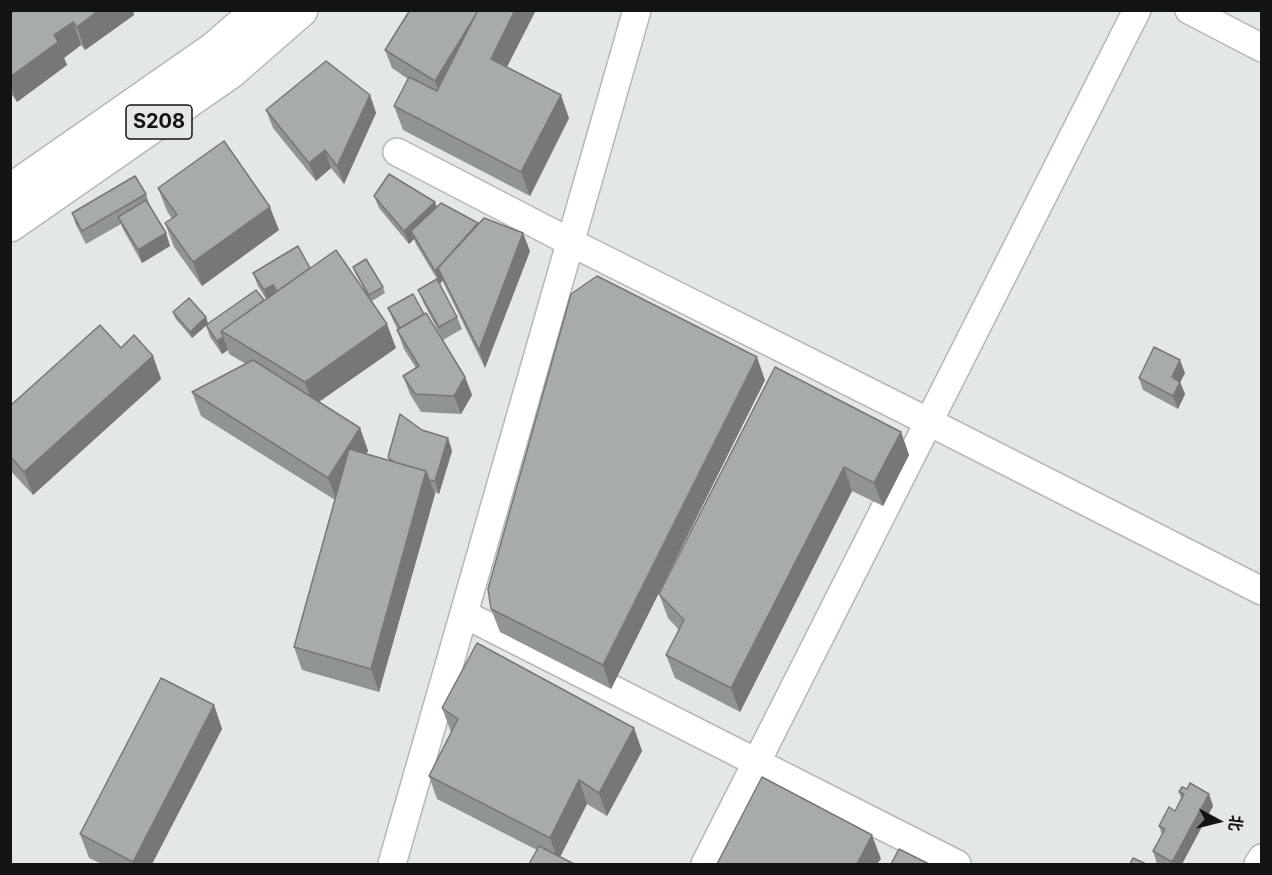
<!DOCTYPE html>
<meta charset="utf-8">
<style>
body{margin:0}
#map{position:relative;width:1272px;height:875px;overflow:hidden;background:#e3e7e5;font-family:Inter,"Noto Sans SC",sans-serif}
canvas{display:block}
.frame{position:absolute;inset:0;border:12px solid #131413;pointer-events:none}
.north{position:absolute;left:1188px;top:791px;width:60px;height:60px;-webkit-text-stroke:4px #e3e7e5;paint-order:stroke;rotate:97deg;font-size:16px;font-weight:700;line-height:24px;text-align:center;color:#131413}
.north::after{content:'';display:block;margin:auto;width:21px;height:27px;background:#131413;clip-path:polygon(50% 0,100% 100%,50% 72%,0 100%)}
</style>
<div id="map">
<canvas width="1272" height="875"></canvas>
<div class="frame"></div>
<div class="north">北</div>
</div>
<script>
const ctx = document.querySelector('canvas').getContext('2d');
ctx.lineJoin = 'round';
function toPath(rows) {
  const path = new Path2D();
  for (const r of rows) {
    path.moveTo(r[0], r[1]);
    for (let i = 2; i < r.length; i += 2) path.lineTo(r[i], r[i + 1]);
  }
  return path;
}
function trace(path, color, width, dash) {
  ctx.strokeStyle = color;
  ctx.lineWidth = width;
  ctx.lineCap = dash ? 'butt' : 'round';
  ctx.setLineDash(dash || []);
  ctx.stroke(path);
}
function paint(path, color) {
  ctx.fillStyle = color;
  ctx.fill(path, 'evenodd');
}
function write(font, color, halo, rows, align = 'center') {
  ctx.font = font + ' Inter,sans-serif';
  ctx.lineWidth = 4.5;
  ctx.setLineDash([]);
  ctx.textBaseline = 'middle';
  ctx.strokeStyle = halo;
  ctx.fillStyle = color;
  for (const [text, x, y, turn = 0] of rows) {
    ctx.save();
    ctx.translate(x, y);
    ctx.rotate((+turn || 0) * Math.PI / 180);
    ctx.textAlign = isNaN(turn) ? turn : align;
    if (halo) ctx.strokeText(text, 0, 0);
    ctx.fillText(text, 0, 0);
    ctx.restore();
  }
}
const minor = toPath([
 [1189,10,1262,48],
 [397,152,570,242,929,422,1262,591],
 [464,614,957,864],
 [392,864,637,10],
 [705,864,1137,10],
 [1258,864,1262,858]
]);
const major = toPath([
 [10,191,214,49,259,10],
 [10,225,230,72,301,10]
]);
const wall = toPath([
 [16,10,133,10,134,15,85,50,81,45,64,58,67,65,17,102,13,96,10,97,10,14],
 [410,10,536,10,507,67,569,118,530,196,403,130,394,106,408,79,392,68,385,50],
 [370,95,376,113,344,184,331,168,316,181,273,128,266,110],
 [158,188,279,230,202,286,174,247,165,223,172,219,167,211],
 [146,194,150,207,166,233,170,246,142,263,123,229,121,224,86,244,76,225,72,213],
 [374,196,437,207,530,251,485,368,442,280,440,284,416,244,414,239,409,244,379,208],
 [353,267,383,287,385,293,372,301,396,348,319,402,360,428,368,451,366,454,389,460,388,457,422,430,448,438,452,451,439,494,434,492,435,494,379,692,302,670,294,647,335,500,201,416,192,392,246,364,229,354,228,350,222,354,210,337,206,325,192,338,175,318,173,312,206,317,208,323,266,299,258,286,253,273,310,268,370,300,355,273],
 [418,290,457,317,462,329,443,340,423,302],
 [388,308,424,314,465,377,472,395,461,414,421,412,410,394,403,376,416,368,404,349,397,330,398,330,393,320],
 [121,348,153,356,161,379,33,495,10,470,10,406],
 [775,367,901,432,909,455,883,506,852,491,740,712,675,678,666,655,679,630,668,618,659,594],
 [1185,373,1180,382,1185,394,1178,409,1143,390,1139,378],
 [765,380,611,689,500,632,491,609],
 [214,705,222,729,152,864,102,864,89,858,80,834],
 [442,708,634,728,642,751,607,816,587,804,560,857,537,850,437,799,429,776,451,732],
 [1187,789,1209,794,1213,806,1182,864,1157,864,1153,851,1162,834,1159,826,1175,811,1181,798,1179,792]
]);
const shadedWall = toPath([
 [99,10,133,10,134,15,85,50,77,27],
 [479,10,442,99,435,81],
 [515,10,536,10,499,82,491,59],
 [73,22,81,45,64,58,67,65,17,102,10,84,10,77,54,35],
 [370,95,376,113,344,184,337,166],
 [561,95,569,118,530,196,521,172],
 [325,150,331,168,316,181,309,163],
 [435,202,440,215,411,231,414,239,409,244,404,231],
 [270,207,279,230,202,286,193,262],
 [166,233,170,246,142,263,138,250],
 [523,233,530,251,485,368,479,350],
 [438,268,443,280,440,284,435,271],
 [273,285,277,297,268,303,264,290],
 [206,317,208,324,192,338,190,332],
 [387,324,396,348,314,405,305,382],
 [223,337,228,350,222,354,217,341],
 [153,356,161,379,33,495,24,472],
 [757,357,765,380,611,689,603,665],
 [1180,360,1185,373,1176,390,1172,377],
 [465,377,472,395,461,414,454,396],
 [1180,382,1185,394,1178,409,1173,396],
 [360,428,368,451,337,501,328,478],
 [901,432,909,455,883,506,874,483],
 [448,438,452,451,439,494,435,481],
 [844,467,852,491,740,712,731,688],
 [426,471,435,494,379,692,371,669],
 [214,705,222,729,152,864,134,864,133,862],
 [634,728,642,751,607,816,599,793],
 [579,780,587,804,558,861,550,838],
 [1209,794,1213,806,1182,864,1173,864,1172,862],
 [872,835,881,859,877,864,857,864]
]);
const building = toPath([
 [16,10,99,10,77,27,73,22,54,35,58,42,10,77,10,14,16,10],
 [410,10,478,10,472,21,435,81,385,50,410,10],
 [478,10,515,10,491,59,561,95,521,172,394,106,409,77,437,91,478,10],
 [326,61,370,95,337,166,325,150,309,163,266,110,326,61],
 [224,141,270,207,193,262,165,223,177,215,158,188,224,141],
 [389,174,435,202,404,231,374,196,389,174],
 [135,176,146,194,82,231,72,213,135,176],
 [146,200,166,233,138,250,118,217,146,200],
 [441,203,478,223,435,271,411,231,441,203],
 [484,218,523,233,479,350,438,268,484,218],
 [298,246,310,268,277,291,273,285,264,290,253,273,298,246],
 [336,250,387,324,305,382,221,331,336,250],
 [366,259,383,287,369,295,353,267,366,259],
 [597,276,757,357,603,665,491,609,488,589,571,294,597,276],
 [437,279,457,317,439,327,418,290,437,279],
 [256,290,264,300,221,331,223,337,217,341,206,325,256,290],
 [413,294,424,314,400,328,388,308,413,294],
 [189,298,206,317,190,332,173,312,189,298],
 [426,313,465,377,454,396,415,394,403,376,419,366,397,330,426,313],
 [100,325,121,348,134,335,153,356,24,472,10,456,10,406,100,325],
 [1154,347,1180,360,1172,377,1180,382,1173,396,1139,378,1154,347],
 [253,360,360,428,328,478,192,392,253,360],
 [775,367,901,432,874,483,844,467,731,688,666,655,684,620,659,594,775,367],
 [400,414,422,430,448,438,435,481,429,480,426,471,394,462,388,457,400,414],
 [349,449,426,471,371,669,294,647,349,449],
 [477,643,634,728,599,793,579,780,550,838,429,776,458,719,442,708,477,643],
 [161,678,214,705,133,862,80,834,161,678],
 [762,777,872,835,857,864,717,864,762,777],
 [1190,783,1209,794,1172,862,1153,851,1165,829,1159,826,1169,807,1175,811,1184,794,1179,792,1182,787,1187,789,1190,783],
 [539,846,574,864,529,864,539,846],
 [899,849,929,864,891,864,899,849],
 [1133,858,1146,864,1130,864,1133,858]
]);
const shields = [
 [159,122,66]
];
const shieldNames = [
 ["S208",159,122]
];
trace(minor, '#b4b9b7', 30);
trace(major, '#b4b9b7', 36);
trace(minor, '#fff', 27);
trace(major, '#fff', 33);
paint(wall, '#909492');
paint(shadedWall, '#757877');
paint(building, '#a7acaa');
trace(building, '#757877', 1.5);
for (const [x, y, w] of shields) {
  const box = new Path2D();
  box.roundRect(x - w / 2, y - 17, w, 34, 4.5);
  ctx.fillStyle = '#e3e7e5';
  ctx.fill(box);
  trace(box, '#131413', 1.5);
}
write('bold 20px', '#131413', null, shieldNames);
</script>
